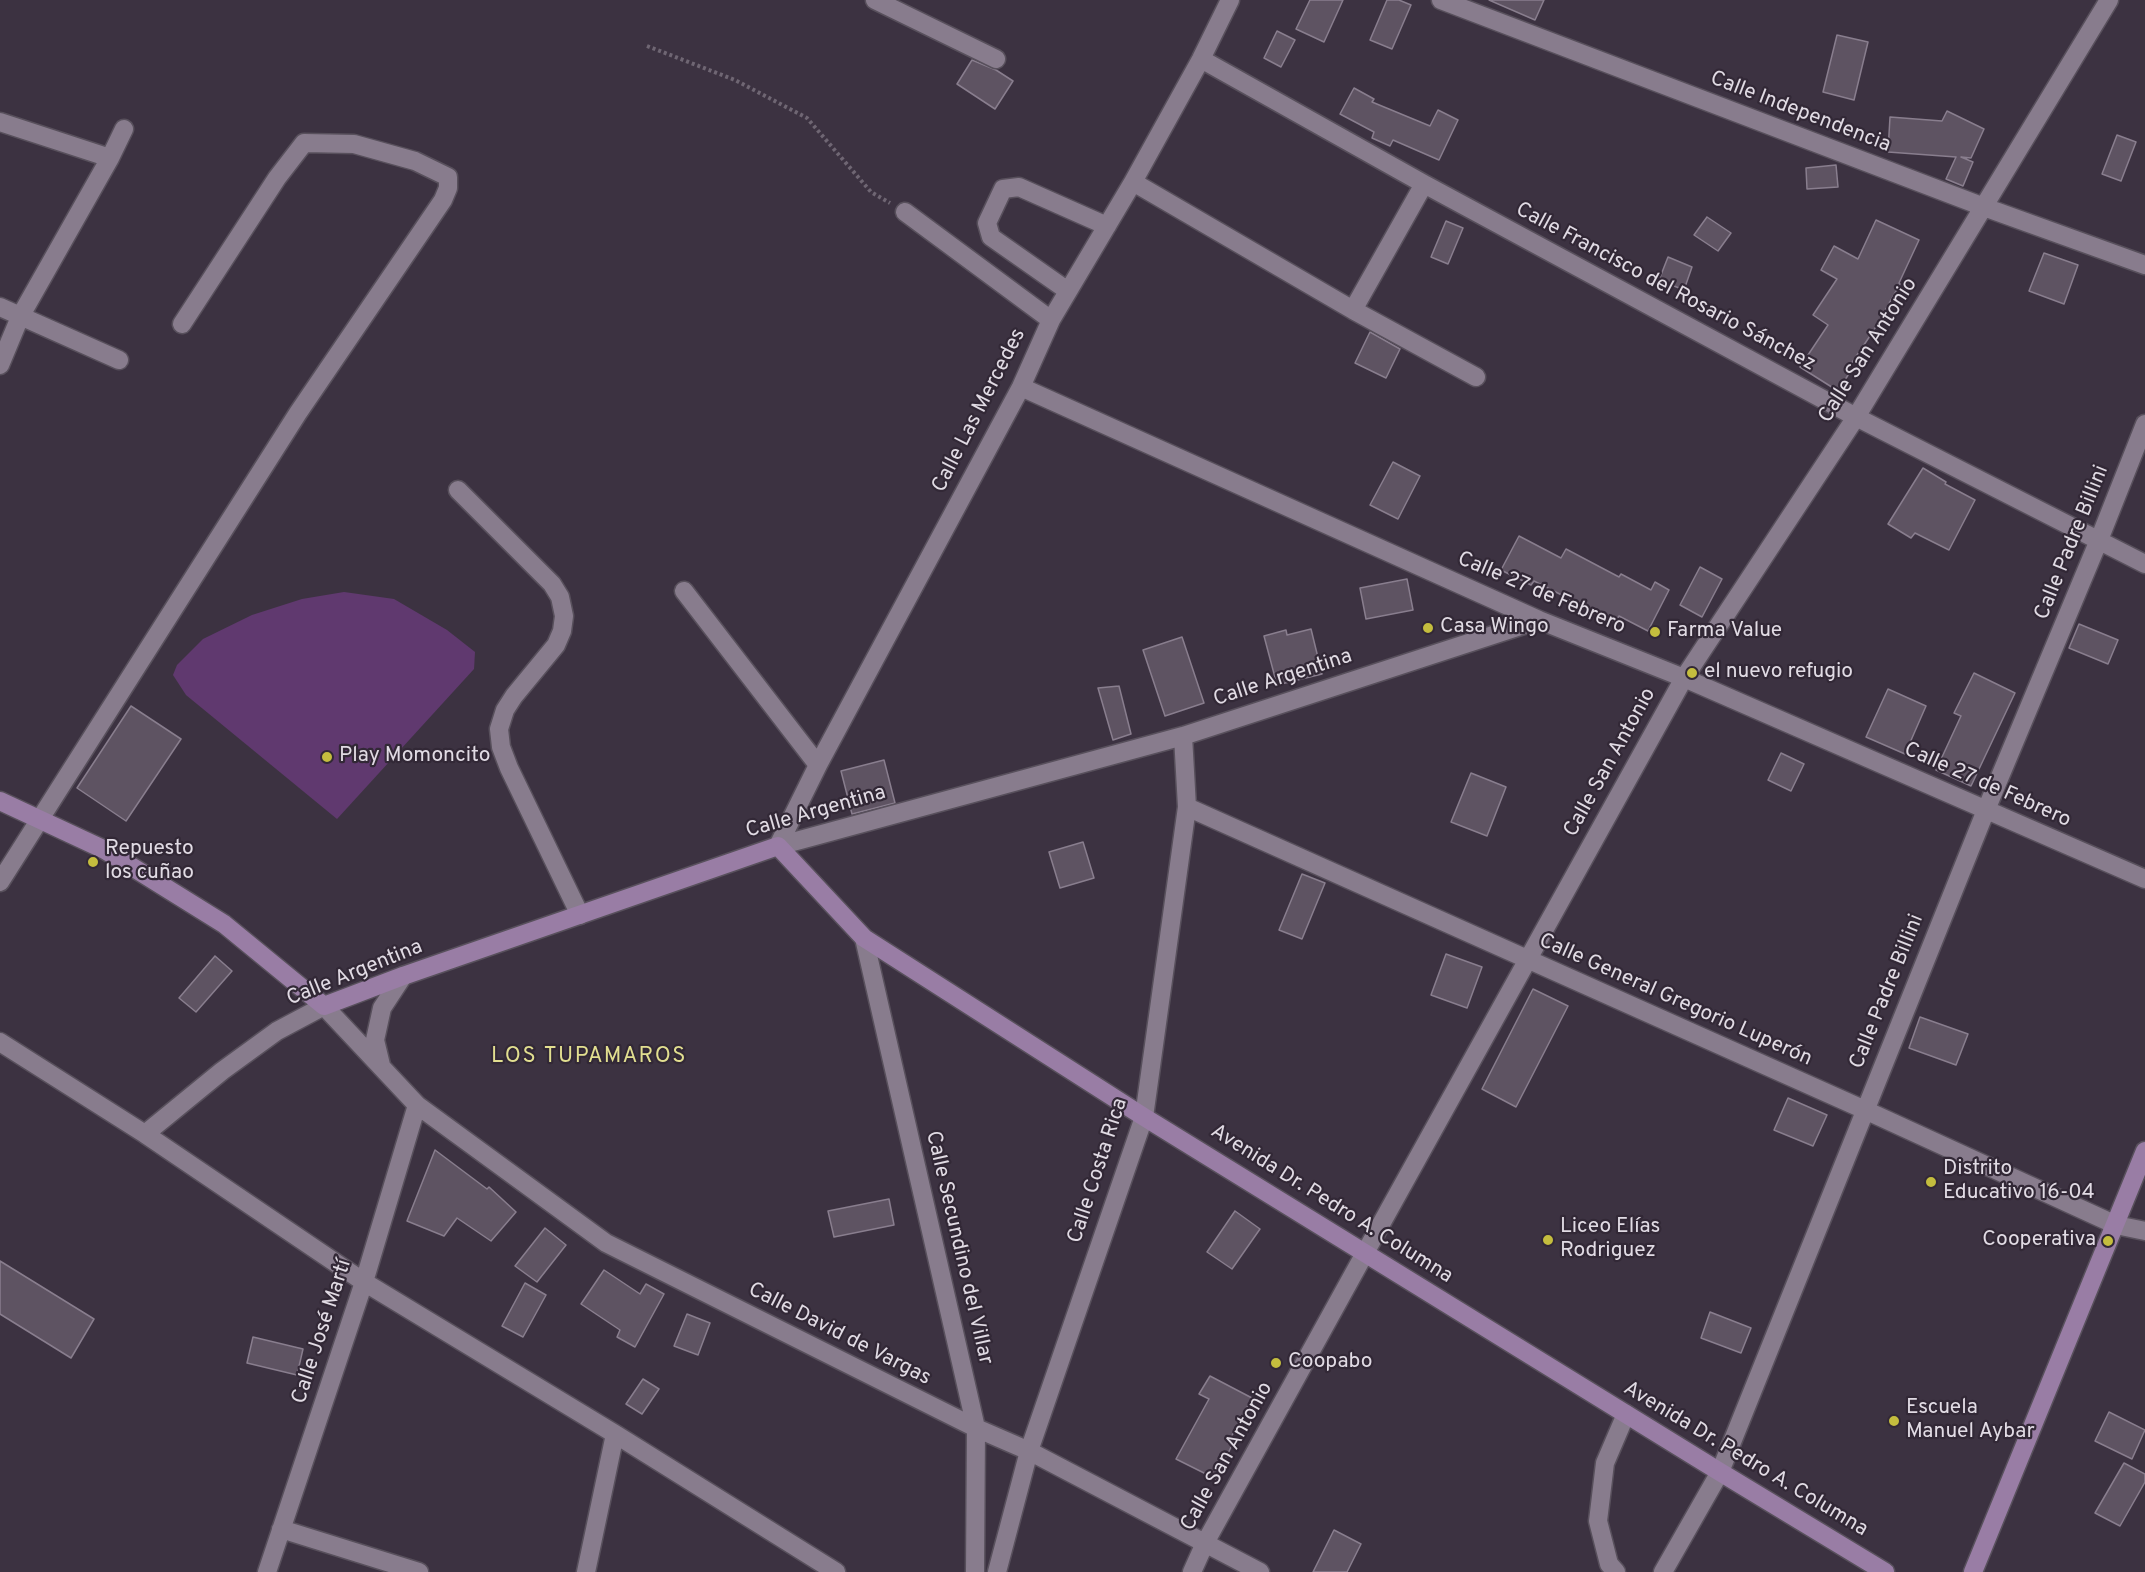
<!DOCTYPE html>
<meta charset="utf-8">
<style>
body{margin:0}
canvas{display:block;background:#3c3241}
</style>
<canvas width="2145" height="1572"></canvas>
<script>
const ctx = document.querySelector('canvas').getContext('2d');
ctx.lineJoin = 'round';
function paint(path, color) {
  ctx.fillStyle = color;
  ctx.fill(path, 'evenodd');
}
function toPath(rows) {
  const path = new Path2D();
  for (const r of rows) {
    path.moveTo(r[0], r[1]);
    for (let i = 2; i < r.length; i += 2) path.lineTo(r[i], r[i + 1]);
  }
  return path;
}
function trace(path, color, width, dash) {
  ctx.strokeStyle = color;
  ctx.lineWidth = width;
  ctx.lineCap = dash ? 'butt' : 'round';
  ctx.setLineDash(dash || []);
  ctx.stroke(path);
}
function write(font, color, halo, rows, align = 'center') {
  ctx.font = font + ' Overpass,sans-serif';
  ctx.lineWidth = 4.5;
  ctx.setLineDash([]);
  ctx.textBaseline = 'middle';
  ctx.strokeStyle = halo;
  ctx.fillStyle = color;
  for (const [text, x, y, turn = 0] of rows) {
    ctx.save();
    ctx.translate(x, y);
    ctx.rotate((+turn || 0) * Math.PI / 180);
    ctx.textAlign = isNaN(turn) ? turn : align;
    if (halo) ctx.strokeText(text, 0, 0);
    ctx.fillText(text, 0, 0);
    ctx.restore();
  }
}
const green = toPath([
 [344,592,394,599,447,630,475,652,474,669,337,819,186,695,173,675,177,665,203,639,252,615,302,599]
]);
const building = toPath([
 [1310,0,1343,0,1324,42,1296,29,1310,0],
 [1387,0,1399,0,1411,5,1392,49,1370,40,1387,0],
 [1489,0,1544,0,1535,20,1489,0],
 [1277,31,1295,40,1281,67,1264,58,1277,31],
 [1837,35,1868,42,1854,100,1823,92,1837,35],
 [972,60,996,70,1013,81,995,109,957,84,972,60],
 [1354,88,1374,99,1372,102,1430,126,1438,110,1458,120,1439,160,1393,140,1390,146,1372,138,1374,132,1340,114,1354,88],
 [1947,111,1984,129,1971,158,1961,157,1973,162,1963,186,1946,179,1956,157,1888,152,1890,117,1942,121,1947,111],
 [2117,135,2136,142,2121,181,2102,174,2117,135],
 [1836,165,1838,187,1807,189,1806,168,1836,165],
 [1707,217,1731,233,1718,251,1694,235,1707,217],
 [1876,220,1919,240,1899,283,1900,284,1874,330,1847,370,1850,372,1838,391,1800,367,1828,325,1813,315,1837,279,1821,270,1834,246,1858,259,1876,220],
 [1446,221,1463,228,1448,264,1431,257,1446,221],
 [2044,253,2078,265,2064,304,2029,291,2044,253],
 [1668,257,1692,267,1684,290,1659,280,1668,257],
 [1370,332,1400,349,1386,378,1355,363,1370,332],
 [1393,462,1420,476,1398,519,1370,505,1393,462],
 [1923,468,1946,482,1945,484,1975,500,1949,550,1915,533,1911,538,1888,524,1923,468],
 [1519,536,1561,558,1566,549,1619,577,1621,574,1651,590,1655,582,1669,590,1648,631,1619,616,1615,622,1534,581,1531,585,1501,570,1519,536],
 [1700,567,1722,579,1702,617,1680,605,1700,567],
 [1407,579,1413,610,1366,619,1360,588,1407,579],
 [2079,624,2118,640,2108,664,2069,648,2079,624],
 [1311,629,1322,674,1277,685,1264,636,1286,630,1287,635,1311,629],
 [1182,637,1204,703,1165,716,1143,650,1182,637],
 [1974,673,2015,693,1971,786,1936,770,1961,716,1954,713,1974,673],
 [1119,686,1131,734,1113,740,1098,688,1119,686],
 [1888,689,1926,706,1905,754,1866,737,1888,689],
 [131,706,181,739,126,821,77,788,131,706],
 [1781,753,1804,764,1791,791,1768,780,1781,753],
 [884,760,895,803,852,814,841,771,884,760],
 [1471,773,1506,787,1487,836,1451,822,1471,773],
 [1083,842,1094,878,1060,888,1049,852,1083,842],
 [1302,874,1325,883,1302,939,1279,930,1302,874],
 [1446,954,1482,967,1467,1008,1431,995,1446,954],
 [215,956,232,971,196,1012,179,998,215,956],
 [1533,989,1568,1006,1516,1107,1482,1089,1533,989],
 [1920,1017,1968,1034,1956,1065,1909,1048,1920,1017],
 [1788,1098,1827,1115,1813,1146,1774,1130,1788,1098],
 [435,1150,487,1189,489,1187,516,1212,491,1241,457,1218,444,1236,407,1221,435,1150],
 [889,1199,894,1225,834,1237,828,1211,889,1199],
 [1235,1211,1260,1229,1232,1269,1207,1252,1235,1211],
 [545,1228,566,1245,537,1282,515,1266,545,1228],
 [0,1261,94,1319,71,1358,0,1314,0,1261],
 [604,1270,640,1294,646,1284,664,1294,635,1347,617,1337,620,1330,581,1304,604,1270],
 [525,1283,546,1295,523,1337,502,1326,525,1283],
 [1710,1312,1751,1328,1741,1353,1701,1338,1710,1312],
 [687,1314,710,1323,698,1355,674,1346,687,1314],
 [253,1337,303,1349,297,1375,247,1363,253,1337],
 [1210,1376,1252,1398,1228,1443,1232,1445,1216,1479,1176,1459,1209,1399,1199,1394,1210,1376],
 [643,1379,659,1389,642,1414,626,1404,643,1379],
 [2109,1412,2145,1430,2132,1459,2095,1441,2109,1412],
 [2124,1463,2145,1474,2145,1482,2120,1526,2095,1513,2124,1463],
 [1334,1530,1361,1544,1347,1572,1313,1572,1334,1530]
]);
const path = toPath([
 [647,46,735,80,807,118,871,192,890,203]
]);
const minor = toPath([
 [875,0,996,59],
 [1441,0,1984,207,2145,265],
 [1201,59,1424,184,1856,417,2145,564],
 [0,122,110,158],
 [1133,182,1353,310,1476,377],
 [905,212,1051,320],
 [1068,291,991,237,987,223,1003,189,1019,187,1107,226],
 [0,307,119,360],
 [1353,310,1424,184],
 [0,365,20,317,110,158,124,129],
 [1021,387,1539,620,1684,678,2145,879],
 [458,490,552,584,560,597,564,616,562,631,556,645,514,696,505,710,499,729,501,747,509,768,580,915],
 [684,591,818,765],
 [1187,807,1865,1110,2116,1225,2145,1231],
 [778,846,818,765,1021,387,1051,320,1133,182,1201,59,1230,0],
 [778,846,1183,736,1539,620],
 [0,882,298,413,443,200,448,188,448,177,415,161,354,144,304,143,277,178,182,324],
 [864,938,976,1428,975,1572],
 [0,1042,145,1134,364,1282,615,1434,836,1572],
 [381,1065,375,1040,382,1008,403,976],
 [145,1134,222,1071,277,1031,324,1006,417,1105,606,1243,976,1428,1029,1451,1260,1572],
 [281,1529,419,1572],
 [267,1572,364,1282,417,1105],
 [586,1572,615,1434],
 [997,1572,1029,1451,1144,1117,1187,807,1183,736],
 [1192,1572,1205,1543,1365,1253,1684,678,1856,417,2109,0],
 [1616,1572,1609,1564,1598,1521,1605,1463,1626,1414],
 [1663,1572,1720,1472,1986,810,2099,540,2145,424]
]);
const major = toPath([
 [0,801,105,850,224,924,324,1006,403,976,778,846,864,938,1144,1117,1720,1472,1885,1572],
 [1973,1572,2145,1151]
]);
const markers = [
 [1428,628,6,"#c4bd3e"],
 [1655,632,6,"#c4bd3e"],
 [1692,673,6,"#c4bd3e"],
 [327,757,6,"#c4bd3e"],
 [93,862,6,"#c4bd3e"],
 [1931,1182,6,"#c4bd3e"],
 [1548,1240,6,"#c4bd3e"],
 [2108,1241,6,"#c4bd3e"],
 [1276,1363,6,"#c4bd3e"],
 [1894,1421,6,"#c4bd3e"]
];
const streetNames = [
 ["Calle Independencia",1800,113,21],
 ["Calle Francisco del Rosario Sánchez",1665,288,28],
 ["Calle San Antonio",1869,351,-58],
 ["Calle Las Mercedes",980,411,-63],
 ["Calle Padre Billini",2073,543,-68],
 ["Calle 27 de Febrero",1541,594,23],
 ["Calle Argentina",1283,679,-18],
 ["Calle San Antonio",1611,763,-61],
 ["Calle 27 de Febrero",1987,786,24],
 ["Calle Argentina",816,813,-16],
 ["Calle Argentina",355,974,-22],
 ["Calle Padre Billini",1888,992,-68],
 ["Calle General Gregorio Luperón",1675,1001,24],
 ["Calle Costa Rica",1099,1171,-72],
 ["Avenida Dr. Pedro A. Columna",1331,1205,32],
 ["Calle Secundino del Villar",958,1248,77],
 ["Calle José Martí",323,1332,-72],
 ["Calle David de Vargas",839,1335,27],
 ["Calle San Antonio",1228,1457,-61],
 ["Avenida Dr. Pedro A. Columna",1745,1460,31]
];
const poiNames = [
 ["Casa Wingo",1440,628],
 ["Farma Value",1667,632],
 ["el nuevo refugio",1704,673],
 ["Play Momoncito",339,757],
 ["Repuesto",105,850],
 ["los cuñao",105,874],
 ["Distrito",1943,1170],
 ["Educativo 16-04",1943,1194],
 ["Liceo Elías",1560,1228],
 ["Rodriguez",1560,1252],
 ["Cooperativa",2096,1241,"right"],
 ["Coopabo",1288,1363],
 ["Escuela",1906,1409],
 ["Manuel Aybar",1906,1433]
];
const neighbourhoodNames = [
 ["LOS TUPAMAROS",589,1058]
];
paint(green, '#60396f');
paint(building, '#5e5362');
trace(building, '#897e8e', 1.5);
trace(minor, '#58505c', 21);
trace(major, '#58505c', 21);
trace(path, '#6f6673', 4, [3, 3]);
trace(minor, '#887c8d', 18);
trace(major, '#997da5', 18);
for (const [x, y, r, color] of markers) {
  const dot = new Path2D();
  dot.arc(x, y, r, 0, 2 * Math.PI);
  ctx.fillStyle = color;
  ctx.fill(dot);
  trace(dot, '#322836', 2);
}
write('21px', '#e1dbe4', '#322836', streetNames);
write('21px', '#e1dbe4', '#322836', poiNames, 'left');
ctx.letterSpacing = '1.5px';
write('22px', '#e2df90', '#322836', neighbourhoodNames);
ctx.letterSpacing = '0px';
</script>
